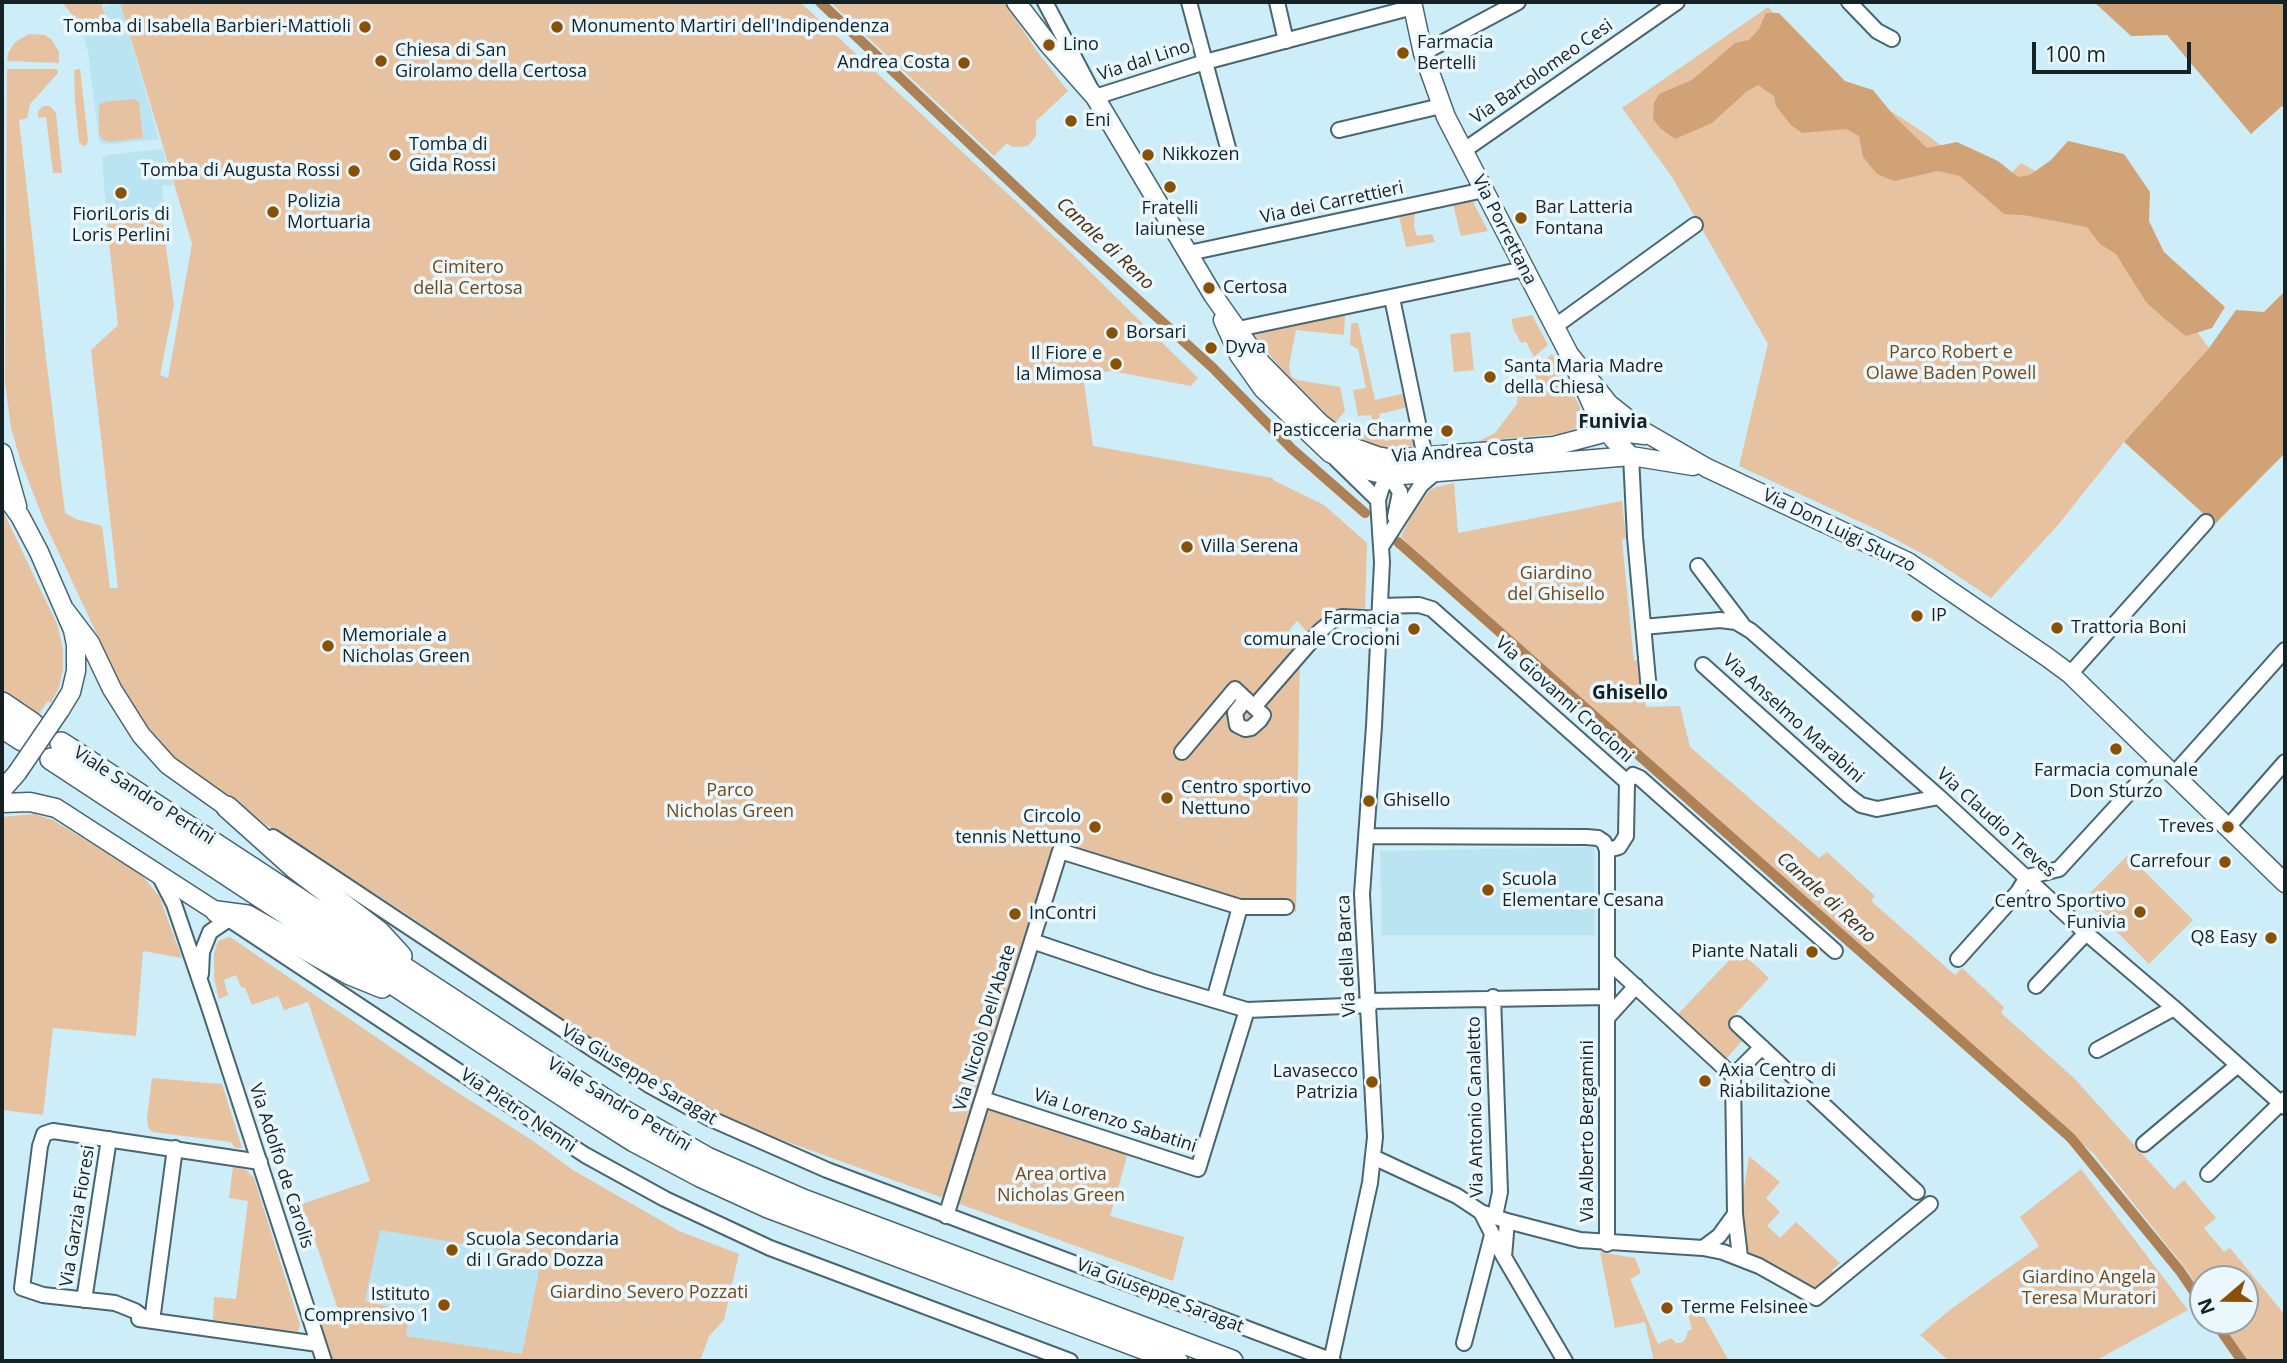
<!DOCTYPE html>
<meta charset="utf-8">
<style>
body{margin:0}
#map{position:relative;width:2287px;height:1363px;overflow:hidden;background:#cdeef9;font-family:"Open Sans",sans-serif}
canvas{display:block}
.frame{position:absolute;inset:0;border:4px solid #142125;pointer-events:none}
.north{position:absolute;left:2189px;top:1265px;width:70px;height:70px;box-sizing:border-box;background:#eaf7fc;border:2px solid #94a1a6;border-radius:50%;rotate:250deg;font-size:19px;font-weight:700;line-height:28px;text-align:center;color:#142125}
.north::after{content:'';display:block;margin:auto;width:24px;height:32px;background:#895106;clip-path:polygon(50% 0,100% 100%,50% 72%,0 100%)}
.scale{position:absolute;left:2032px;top:42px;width:159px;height:32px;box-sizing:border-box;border:4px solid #142125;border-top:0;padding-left:9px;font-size:21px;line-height:24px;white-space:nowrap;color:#142125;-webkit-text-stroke:5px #eaf7fc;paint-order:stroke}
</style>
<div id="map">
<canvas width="2287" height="1363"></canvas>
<div class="frame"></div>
<div class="north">N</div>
<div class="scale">100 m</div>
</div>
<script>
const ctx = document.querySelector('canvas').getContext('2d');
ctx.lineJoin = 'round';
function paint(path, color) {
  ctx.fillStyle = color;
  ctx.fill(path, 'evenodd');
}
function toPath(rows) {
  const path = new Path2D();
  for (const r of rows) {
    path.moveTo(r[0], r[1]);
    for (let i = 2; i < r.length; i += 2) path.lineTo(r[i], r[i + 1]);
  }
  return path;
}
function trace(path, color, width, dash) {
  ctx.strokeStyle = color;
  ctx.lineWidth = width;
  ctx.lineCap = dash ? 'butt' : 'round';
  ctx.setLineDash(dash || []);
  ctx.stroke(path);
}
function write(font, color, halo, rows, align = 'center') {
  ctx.font = font + ' "Open Sans",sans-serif';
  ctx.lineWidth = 7;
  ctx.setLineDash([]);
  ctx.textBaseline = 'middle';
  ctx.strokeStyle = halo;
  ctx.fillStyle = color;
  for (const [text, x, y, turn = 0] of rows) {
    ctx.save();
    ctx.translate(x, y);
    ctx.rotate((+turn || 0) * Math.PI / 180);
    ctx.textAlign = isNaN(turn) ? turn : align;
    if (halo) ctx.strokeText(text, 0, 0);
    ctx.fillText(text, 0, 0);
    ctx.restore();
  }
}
const built = toPath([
 [120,2,159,139,103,145,99,141,88,52,81,29,107,22,103,7],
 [162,149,173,185,162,186,165,218,107,223,102,158,107,155],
 [1593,847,1595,850,1595,935,1382,935,1380,851],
 [557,1217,555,1360,355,1328,339,1228]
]);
const green = toPath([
 [62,2,101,2,107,22,83,28],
 [120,2,800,2,1061,243,1198,378,1191,386,1111,371,1083,375,1093,446,1273,478,1273,480,1324,505,1367,543,1365,610,1342,609,1334,611,1320,619,1309,634,1297,621,1289,630,1302,641,1300,645,1296,912,1126,871,1060,850,1053,837,1058,850,978,1105,1128,1153,1110,1216,1184,1237,1173,1281,771,1136,699,1106,593,1041,402,911,240,808,159,748,130,705,44,521,20,459,11,428,5,383,7,69,56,69,58,70,58,73,30,104,27,118,19,120,46,358,65,513,76,519,102,526,110,588,118,588,91,350,118,325,107,223,162,219,174,305,160,375,168,378,192,244],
 [830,2,1004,2,1039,54,1068,91,1036,121,1036,136,1028,146,1012,147,1007,143,994,156],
 [1768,7,1837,82,1877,102,1923,132,1997,187,2021,163,2083,197,2184,314,2209,348,2124,442,2058,525,1991,598,1932,559,1882,532,1739,466,1768,344,1672,177,1622,108],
 [29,34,45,35,52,40,59,52,59,63,7,61,8,53,15,42],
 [80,69,88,140,87,144,83,146,79,142,75,101,74,70],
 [134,99,139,102,143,138,109,142,104,140,99,135,99,106,102,102],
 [43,106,50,106,56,113,62,173,53,173,46,117,38,118,38,111],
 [1471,198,1488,231,1461,236,1452,201],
 [1415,209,1414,226,1417,236,1432,234,1435,242,1406,247,1398,212],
 [1345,315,1344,335,1296,330,1289,366,1291,376,1297,380,1340,387,1345,411,1335,423,1281,369,1254,335],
 [1532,315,1548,345,1534,357,1526,342,1521,343,1514,330,1511,319],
 [1351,323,1358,323,1375,400,1406,393,1409,407,1379,414,1385,441,1415,436,1417,446,1381,447,1352,435,1356,430,1372,437,1375,435,1371,415,1358,416,1353,390,1366,388,1358,349,1350,345],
 [1470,332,1474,370,1454,372,1450,334],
 [1552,354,1580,407,1580,420,1575,429,1558,434,1479,441,1495,433,1517,404,1519,387,1529,385,1535,376,1532,371],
 [1454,483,1458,533,1622,501,1626,538,1622,540,1634,661,1641,659,1646,707,1680,706,1690,747,1819,858,1827,852,1875,896,1871,901,1955,975,1962,968,2004,1007,2001,1013,2074,1078,2174,1189,2184,1180,2216,1218,2204,1228,2224,1252,2230,1248,2285,1315,2285,1361,2246,1361,2219,1321,2245,1321,2245,1279,2203,1279,2203,1296,2186,1269,2094,1154,1548,673,1415,552,1401,536,1412,515,1429,491,1436,487],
 [2,509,57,624,63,648,63,669,59,687,51,703,48,701,38,715,2,692],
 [34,814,53,820,141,874,159,896,182,958,143,951,136,1036,53,1028,43,1115,2,1110,2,817],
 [2128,855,2193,920,2149,964,2084,899],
 [230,937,440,1081,533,1141,573,1170,679,1231,739,1254,724,1320,709,1336,700,1361,333,1361,320,1323,340,1316,307,1216,299,1218,296,1206,370,1181,308,1002,284,1010,278,996,252,1005,245,988,241,987,236,975,224,980,228,995,219,999,214,978,214,953,218,941],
 [380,1230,542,1257,522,1354,406,1336,410,1312,365,1301],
 [1739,950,1769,978,1727,1023,1744,1039,1726,1059,1678,1014],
 [152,1078,222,1084,242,1148,235,1148,231,1142,152,1132,148,1127,147,1118],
 [1749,1156,1780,1182,1766,1198,1780,1212,1767,1226,1780,1238,1796,1222,1840,1263,1832,1270,1835,1276,1815,1288,1750,1254,1741,1234,1740,1214],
 [233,1167,246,1170,254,1178,300,1325,298,1332,213,1320,214,1297,236,1299,248,1201,229,1198],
 [2081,1169,2188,1310,2095,1361,1949,1361,1920,1335,1951,1309,2039,1246,2020,1217],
 [1600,1252,1635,1258,1641,1273,1630,1279,1658,1344,1671,1338,1676,1343,1681,1343,1685,1340,1688,1331,1692,1329,1688,1314,1688,1306,1692,1304,1699,1308,1729,1361,1654,1361,1645,1322,1615,1328]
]);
const forest = toPath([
 [2094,2,2285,2,2285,109,2282,106,2251,134,2167,35,2131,36],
 [1766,13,1779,13,1845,81,1873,90,1895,117,1927,148,1957,142,1998,161,2018,177,2030,175,2051,160,2068,141,2124,154,2150,192,2149,221,2164,252,2225,307,2212,328,2186,336,2166,320,2146,302,2116,254,2100,244,2087,227,2023,215,2004,214,1960,176,1938,171,1894,181,1877,174,1863,157,1859,136,1846,129,1802,133,1791,125,1776,106,1774,96,1758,85,1746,92,1712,123,1675,139,1660,128,1653,119,1654,103,1659,94,1692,80,1735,43,1749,40,1759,29],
 [2285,291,2285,453,2215,524,2124,442,2209,348,2236,310,2264,312]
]);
const canal = toPath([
 [820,2,1059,228,1213,368,1292,449,1365,513],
 [1398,542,2071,1138,2180,1271,2203,1305],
 [2214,1321,2242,1361]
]);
const minor = toPath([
 [1045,2,1095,97,1205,62,1413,7],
 [1189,2,1228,148],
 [1277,2,1286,41],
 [1849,2,1877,31,1892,39],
 [1423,53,1518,2],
 [1339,130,1441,106],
 [1463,151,1677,2],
 [1189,253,1484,190],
 [1392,298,1425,457],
 [1554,327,1695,225],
 [1238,329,1524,269],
 [1631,456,1635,537,1649,691],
 [1336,459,1378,500],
 [1385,469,1400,492,1395,517],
 [1383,544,1421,485,1435,473],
 [1698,566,1742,624],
 [1380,606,1419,605,1432,609,1627,782],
 [1643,627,1720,620,1736,622,1751,631,1939,797,2086,933,2174,1008,2285,1107],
 [1703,665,1849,796,1861,805,1877,809,1939,797],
 [2070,674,2206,522],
 [1246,699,1235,713,1237,725,1245,729,1251,728,1260,720,1263,715,1254,707],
 [1182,752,1235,689,1254,707,1320,631,1333,620,1342,617,1379,619],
 [2174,774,2285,650],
 [1627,782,1633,775,1640,778,1835,951],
 [2228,827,2285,762],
 [1366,836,1586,837,1598,838,1604,842,1607,850,1607,1244],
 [273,837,591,1048,649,1085,709,1118,827,1170,1333,1361],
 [1607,850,1619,847,1626,836,1627,782],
 [159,875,174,904,209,1007,324,1361],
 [1240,907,1286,907],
 [224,916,585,1155,665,1199,770,1248,1070,1361],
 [1032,941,1150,981,1247,1010,1370,1005],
 [1958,959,2018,892,2027,877,2059,869,2159,760],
 [1607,960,1733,1076,1735,1214,1740,1257],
 [201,974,202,952,210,932,229,919],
 [2036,986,2086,933],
 [1493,997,1500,1192,1495,1216],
 [1369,1001,1607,997],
 [1607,1018,1636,986],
 [1737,1024,1917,1192],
 [2097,1050,2174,1008],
 [1733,1076,1762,1047],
 [983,1099,1198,1169,1247,1010],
 [2144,1144,2238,1065],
 [1373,1157,1457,1196,1481,1212,1507,1221,1580,1240,1703,1248,1723,1252,1759,1266,1816,1298,1930,1204],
 [2208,1174,2285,1099],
 [1481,1212,1504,1257,1565,1361],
 [946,1216,1060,851,1240,907,1214,1000],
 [1703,1248,1719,1236,1735,1214],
 [1504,1257,1507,1221],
 [84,1300,109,1139],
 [139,1319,318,1344],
 [147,1320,135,1311,115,1303,43,1295,22,1288,40,1146,44,1134,53,1131,260,1162],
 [152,1321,175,1148],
 [1464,1343,1492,1235],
 [1331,1361,1370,1183,1375,1137,1362,894,1374,726,1382,562,1378,500,1382,487,1394,470]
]);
const major = toPath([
 [1016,2,1049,45,1095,97,1213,295,1261,363,1320,423,1349,446,1377,456,1393,459,1554,446,1611,431,1645,435],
 [1412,2,1423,53,1446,117,1569,354,1599,420,1614,440,1631,456],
 [1223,320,1239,355,1263,389,1330,453,1366,470,1390,476,1631,456,1693,466],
 [1569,354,1609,404,1643,431,1707,468,1908,562,2047,657,2070,674,2285,883],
 [2,453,17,506],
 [2,492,20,516,39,552,73,630,76,645,76,671,71,692,60,710],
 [65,610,90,643,112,689,141,735,168,765,227,807],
 [2,790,17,773],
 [2,803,30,802,56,808,217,912]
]);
const highway = toPath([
 [2,703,33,724],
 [2,727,22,740],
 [61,743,613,1105,707,1158,803,1200,1232,1361],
 [51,759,582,1108,634,1141,700,1176,768,1207,1177,1361],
 [227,807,295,868,379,932,401,956],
 [217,912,247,916,350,974,382,987]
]);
const majorBridge = toPath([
 [17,773,60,710]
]);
const markers = [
 [365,27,7,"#895106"],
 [557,27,7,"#895106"],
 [1049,45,7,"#895106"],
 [1403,53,7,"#895106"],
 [381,61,7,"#895106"],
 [964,63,7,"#895106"],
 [1071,121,7,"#895106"],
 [395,155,7,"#895106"],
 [1148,155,7,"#895106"],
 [354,171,7,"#895106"],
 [1170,187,7,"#895106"],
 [121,193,7,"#895106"],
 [273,212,7,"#895106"],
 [1521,218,7,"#895106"],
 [1209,288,7,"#895106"],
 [1112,333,7,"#895106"],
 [1211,348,7,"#895106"],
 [1116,364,7,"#895106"],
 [1490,377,7,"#895106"],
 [1447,431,7,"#895106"],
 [1187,547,7,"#895106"],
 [1917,616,7,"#895106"],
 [2057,628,7,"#895106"],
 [1414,629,7,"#895106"],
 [328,646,7,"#895106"],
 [2116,749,7,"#895106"],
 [1167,798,7,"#895106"],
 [1369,801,7,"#895106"],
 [1095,827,7,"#895106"],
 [2228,827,7,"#895106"],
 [2225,862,7,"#895106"],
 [1488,890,7,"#895106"],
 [2140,912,7,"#895106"],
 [1015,914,7,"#895106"],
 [2271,938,7,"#895106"],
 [1812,952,7,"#895106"],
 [1705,1081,7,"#895106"],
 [1372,1082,7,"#895106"],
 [452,1250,7,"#895106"],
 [444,1305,7,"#895106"],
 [1667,1308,7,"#895106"]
];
const poiNames = [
 ["Tomba di Isabella Barbieri-Mattioli",351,27,"right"],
 ["Monumento Martiri dell'Indipendenza",571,27],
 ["Farmacia",1417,43],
 ["Bertelli",1417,64],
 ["Lino",1063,45],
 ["Chiesa di San",395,51],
 ["Girolamo della Certosa",395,72],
 ["Andrea Costa",950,63,"right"],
 ["Eni",1085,121],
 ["Tomba di",409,145],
 ["Gida Rossi",409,166],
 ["Nikkozen",1162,155],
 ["Tomba di Augusta Rossi",340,171,"right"],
 ["Polizia",287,202],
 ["Mortuaria",287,223],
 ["Bar Latteria",1535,208],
 ["Fontana",1535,229],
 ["Fratelli",1170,209,"center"],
 ["Iaiunese",1170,230,"center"],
 ["FioriLoris di",121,215,"center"],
 ["Loris Perlini",121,236,"center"],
 ["Certosa",1223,288],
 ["Borsari",1126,333],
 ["Dyva",1225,348],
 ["Il Fiore e",1102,354,"right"],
 ["la Mimosa",1102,375,"right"],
 ["Santa Maria Madre",1504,367],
 ["della Chiesa",1504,388],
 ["Pasticceria Charme",1433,431,"right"],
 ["Villa Serena",1201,547],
 ["IP",1931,616],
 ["Farmacia",1400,619,"right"],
 ["comunale Crocioni",1400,640,"right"],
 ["Trattoria Boni",2071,628],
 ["Memoriale a",342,636],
 ["Nicholas Green",342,657],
 ["Farmacia comunale",2116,771,"center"],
 ["Don Sturzo",2116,792,"center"],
 ["Centro sportivo",1181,788],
 ["Nettuno",1181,809],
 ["Ghisello",1383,801],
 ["Circolo",1081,817,"right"],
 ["tennis Nettuno",1081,838,"right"],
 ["Treves",2214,827,"right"],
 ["Carrefour",2211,862,"right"],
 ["Scuola",1502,880],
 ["Elementare Cesana",1502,901],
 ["Centro Sportivo",2126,902,"right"],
 ["Funivia",2126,923,"right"],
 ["InContri",1029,914],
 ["Q8 Easy",2257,938,"right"],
 ["Piante Natali",1798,952,"right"],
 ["Axia Centro di",1719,1071],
 ["Riabilitazione",1719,1092],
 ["Lavasecco",1358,1072,"right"],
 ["Patrizia",1358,1093,"right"],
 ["Scuola Secondaria",466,1240],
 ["di I Grado Dozza",466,1261],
 ["Istituto",430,1295,"right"],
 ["Comprensivo 1",430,1316,"right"],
 ["Terme Felsinee",1681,1308]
];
const streetNames = [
 ["Via dal Lino",1144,61,-18],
 ["Via Bartolomeo Cesi",1542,72,-35],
 ["Via dei Carrettieri",1332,203,-12],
 ["Via Porrettana",1504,230,63],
 ["Via Andrea Costa",1463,452,-4],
 ["Via Don Luigi Sturzo",1839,531,26],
 ["Via Giovanni Crocioni",1564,700,42],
 ["Via Anselmo Marabini",1793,719,42],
 ["Viale Sandro Pertini",144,796,33],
 ["Via Claudio Treves",1996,823,42],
 ["Via della Barca",1347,956,-93],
 ["Via Nicolò Dell'Abate",985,1028,-73],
 ["Via Giuseppe Saragat",639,1075,31],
 ["Viale Sandro Pertini",619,1105,31],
 ["Via Antonio Canaletto",1476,1107,-91],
 ["Via Pietro Nenni",518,1111,34],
 ["Via Lorenzo Sabatini",1115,1121,18],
 ["Via Alberto Bergamini",1588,1131,-90],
 ["Via Adolfo de Carolis",281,1166,72],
 ["Via Garzia Fioresi",78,1216,-81],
 ["Via Giuseppe Saragat",1160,1296,21]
];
const parkNames = [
 ["Cimitero",468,268],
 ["della Certosa",468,289],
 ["Parco Robert e",1951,353],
 ["Olawe Baden Powell",1951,374],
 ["Giardino",1556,574],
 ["del Ghisello",1556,595],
 ["Parco",730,791],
 ["Nicholas Green",730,812],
 ["Area ortiva",1061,1175],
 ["Nicholas Green",1061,1196],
 ["Giardino Angela",2089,1278],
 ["Teresa Muratori",2089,1299],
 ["Giardino Severo Pozzati",649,1293]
];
const waterNames = [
 ["Canale di Reno",1105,244,43],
 ["Canale di Reno",1826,898,42]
];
const neighbourhoodNames = [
 ["Funivia",1613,423],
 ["Ghisello",1630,694]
];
paint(built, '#bae4f2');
paint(green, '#e6c2a0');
paint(forest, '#d1a276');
trace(canal, '#ad8055', 10);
trace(minor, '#496670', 18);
trace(major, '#496670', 21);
trace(highway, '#496670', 24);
trace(minor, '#fff', 14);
trace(major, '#fff', 18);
trace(highway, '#fff', 21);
trace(majorBridge, '#496670', 21, []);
trace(majorBridge, '#fff', 18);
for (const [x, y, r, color] of markers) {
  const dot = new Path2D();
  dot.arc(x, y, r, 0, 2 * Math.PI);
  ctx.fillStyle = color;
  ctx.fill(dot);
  trace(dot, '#eaf7fc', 2.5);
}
write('18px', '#142125', '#eaf7fc', poiNames, 'left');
write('18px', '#142125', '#eaf7fc', streetNames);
write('18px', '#764814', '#eaf7fc', parkNames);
write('italic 19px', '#4f2f0b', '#eaf7fc', waterNames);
write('bold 19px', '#142125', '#eaf7fc', neighbourhoodNames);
</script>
